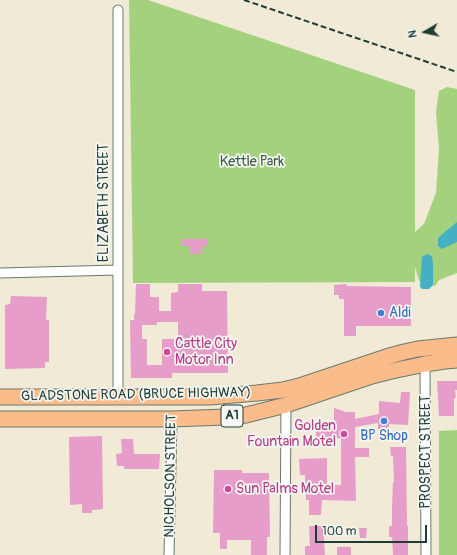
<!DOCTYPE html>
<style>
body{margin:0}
#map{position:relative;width:457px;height:555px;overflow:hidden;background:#f1ead7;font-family:Pangolin,sans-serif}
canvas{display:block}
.north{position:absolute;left:405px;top:12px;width:40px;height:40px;-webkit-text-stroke:3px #f6f6f2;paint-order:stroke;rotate:261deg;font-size:11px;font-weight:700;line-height:16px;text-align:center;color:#1f3d34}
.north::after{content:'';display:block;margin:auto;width:14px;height:18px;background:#1f3d34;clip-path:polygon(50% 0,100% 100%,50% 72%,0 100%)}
.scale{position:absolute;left:315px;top:525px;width:112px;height:18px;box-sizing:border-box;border:2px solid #1f3d34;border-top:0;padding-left:5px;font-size:12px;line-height:14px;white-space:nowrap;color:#1f3d34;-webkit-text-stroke:3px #f6f6f2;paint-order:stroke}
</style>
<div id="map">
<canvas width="457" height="555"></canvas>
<div class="north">N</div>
<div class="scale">100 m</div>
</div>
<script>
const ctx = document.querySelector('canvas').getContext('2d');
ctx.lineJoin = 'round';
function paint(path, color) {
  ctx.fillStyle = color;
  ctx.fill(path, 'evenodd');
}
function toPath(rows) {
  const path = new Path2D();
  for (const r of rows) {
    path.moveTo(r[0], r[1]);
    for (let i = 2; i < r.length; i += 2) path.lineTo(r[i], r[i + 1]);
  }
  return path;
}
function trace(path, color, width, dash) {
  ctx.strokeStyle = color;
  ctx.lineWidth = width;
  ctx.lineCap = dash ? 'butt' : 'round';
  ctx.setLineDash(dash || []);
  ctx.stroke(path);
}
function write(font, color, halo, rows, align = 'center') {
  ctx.font = font + ' Pangolin,sans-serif';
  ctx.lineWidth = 3.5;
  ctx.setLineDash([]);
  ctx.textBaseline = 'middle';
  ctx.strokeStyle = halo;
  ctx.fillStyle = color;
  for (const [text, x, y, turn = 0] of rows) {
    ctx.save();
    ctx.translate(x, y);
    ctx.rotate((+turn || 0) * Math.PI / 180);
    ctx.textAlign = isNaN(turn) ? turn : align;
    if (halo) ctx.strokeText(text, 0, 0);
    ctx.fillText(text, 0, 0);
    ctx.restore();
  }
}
const green = toPath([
 [129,0,148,0,415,90,415,232,424,224,436,193,439,149,436,112,439,91,447,87,457,89,457,273,439,280,435,286,419,281,415,267,415,282,133,283],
 [457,430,457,555,439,555,439,431]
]);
const water = toPath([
 [457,222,457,242,442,249,438,246,438,238,446,231],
 [427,254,432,256,433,264,433,285,429,289,422,289,420,287,421,270,422,257]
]);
const building = toPath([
 [181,239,207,239,207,246,202,246,202,254,190,254,190,246,181,246],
 [136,284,150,284,150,297,159,297,159,311,171,311,171,293,178,292,178,284,202,284,202,291,227,291,228,373,172,373,172,378,131,378,130,320,134,320,134,314,135,314],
 [157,322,178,322,178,339,162,339,162,365,147,365,147,339,142,339,142,325,157,325],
 [347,284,347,286,411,287,411,326,356,326,356,336,344,336,344,299,339,299,339,295,334,295,334,285],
 [11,296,47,297,46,320,49,320,49,362,45,362,45,368,5,369,5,305,10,304],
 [437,381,457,381,457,390,455,390,456,398,454,398,454,416,439,416],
 [401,392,410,392,408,425,389,424,389,430,378,429,378,423,355,427,355,448,369,448,369,457,355,457,356,501,322,500,321,515,309,515,309,500,306,500,305,475,300,475,299,459,327,458,327,485,341,485,341,438,316,439,316,421,334,421,334,408,346,412,355,412,355,419,379,414,379,401,400,403],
 [102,436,103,509,92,510,92,513,82,513,82,504,70,505,69,437],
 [121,439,133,439,134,454,160,454,159,469,124,469,124,466,117,466,116,454,122,453],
 [390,447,406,447,407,526,408,526,408,555,393,555,392,537,389,537,389,526,392,526,392,507,393,482,394,482,393,456,391,456],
 [214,470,242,470,242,473,269,473,270,537,267,537,267,555,251,555,251,540,227,540,227,549,220,549,220,533,213,533],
 [309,526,323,526,325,555,305,555,305,546,310,546],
 [359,528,367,528,366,538,360,538],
 [337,547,351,547,351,555,337,555]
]);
const minor = toPath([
 [0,273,118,270],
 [425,364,426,555],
 [118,397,118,10],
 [169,555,172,419],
 [285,555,286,405]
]);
const trunk = toPath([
 [0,397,210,397,257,393,283,390,299,386,386,357,404,352,418,349,457,345],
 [0,419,172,419,225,417,246,415,286,405,372,376,392,371,425,364,445,361,457,360]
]);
const rail = toPath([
 [244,0,457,72]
]);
const markers = [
 [381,313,4,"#3f7fe0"],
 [167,352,4,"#d1479c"],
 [384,421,4,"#3f7fe0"],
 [344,434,4,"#d1479c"],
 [228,489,4,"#d1479c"]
];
const shields = [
 [232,416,22]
];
const shieldNames = [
 ["A1",232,416]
];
const parkNames = [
 ["Kettle Park",252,162]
];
const streetNames = [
 ["ELIZABETH STREET",104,203,-90],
 ["GLADSTONE ROAD (BRUCE HIGHWAY)",136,395,-1],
 ["PROSPECT STREET",426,452,-90],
 ["NICHOLSON STREET",171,476,-89]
];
const shopNames = [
 ["Aldi",389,313],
 ["BP Shop",384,436,"center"]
];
const hotelNames = [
 ["Cattle City",175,344],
 ["Motor Inn",175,360],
 ["Golden",336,426,"right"],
 ["Fountain Motel",336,442,"right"],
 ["Sun Palms Motel",236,489]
];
paint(green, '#a4d17e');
paint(water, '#45b0c3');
paint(building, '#e69dc9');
trace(minor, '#687a6d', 11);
trace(trunk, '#687a6d', 17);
trace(minor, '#fff', 9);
trace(trunk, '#f9bc8a', 15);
trace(rail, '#1f3d34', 2, [6, 3]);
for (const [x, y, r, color] of markers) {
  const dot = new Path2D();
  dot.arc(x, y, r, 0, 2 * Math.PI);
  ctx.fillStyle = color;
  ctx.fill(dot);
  trace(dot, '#f6f6f2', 1.5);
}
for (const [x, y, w] of shields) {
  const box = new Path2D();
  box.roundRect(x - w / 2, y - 11, w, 22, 3);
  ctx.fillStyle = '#f6f6f2';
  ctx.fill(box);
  trace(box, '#1f3d34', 1);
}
write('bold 13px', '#1f3d34', null, shieldNames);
write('14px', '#3a5b43', '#f6f6f2', parkNames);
write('14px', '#1f3d34', '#f6f6f2', streetNames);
write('14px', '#366cbe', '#f6f6f2', shopNames, 'left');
write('14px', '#b23c85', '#f6f6f2', hotelNames, 'left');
</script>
